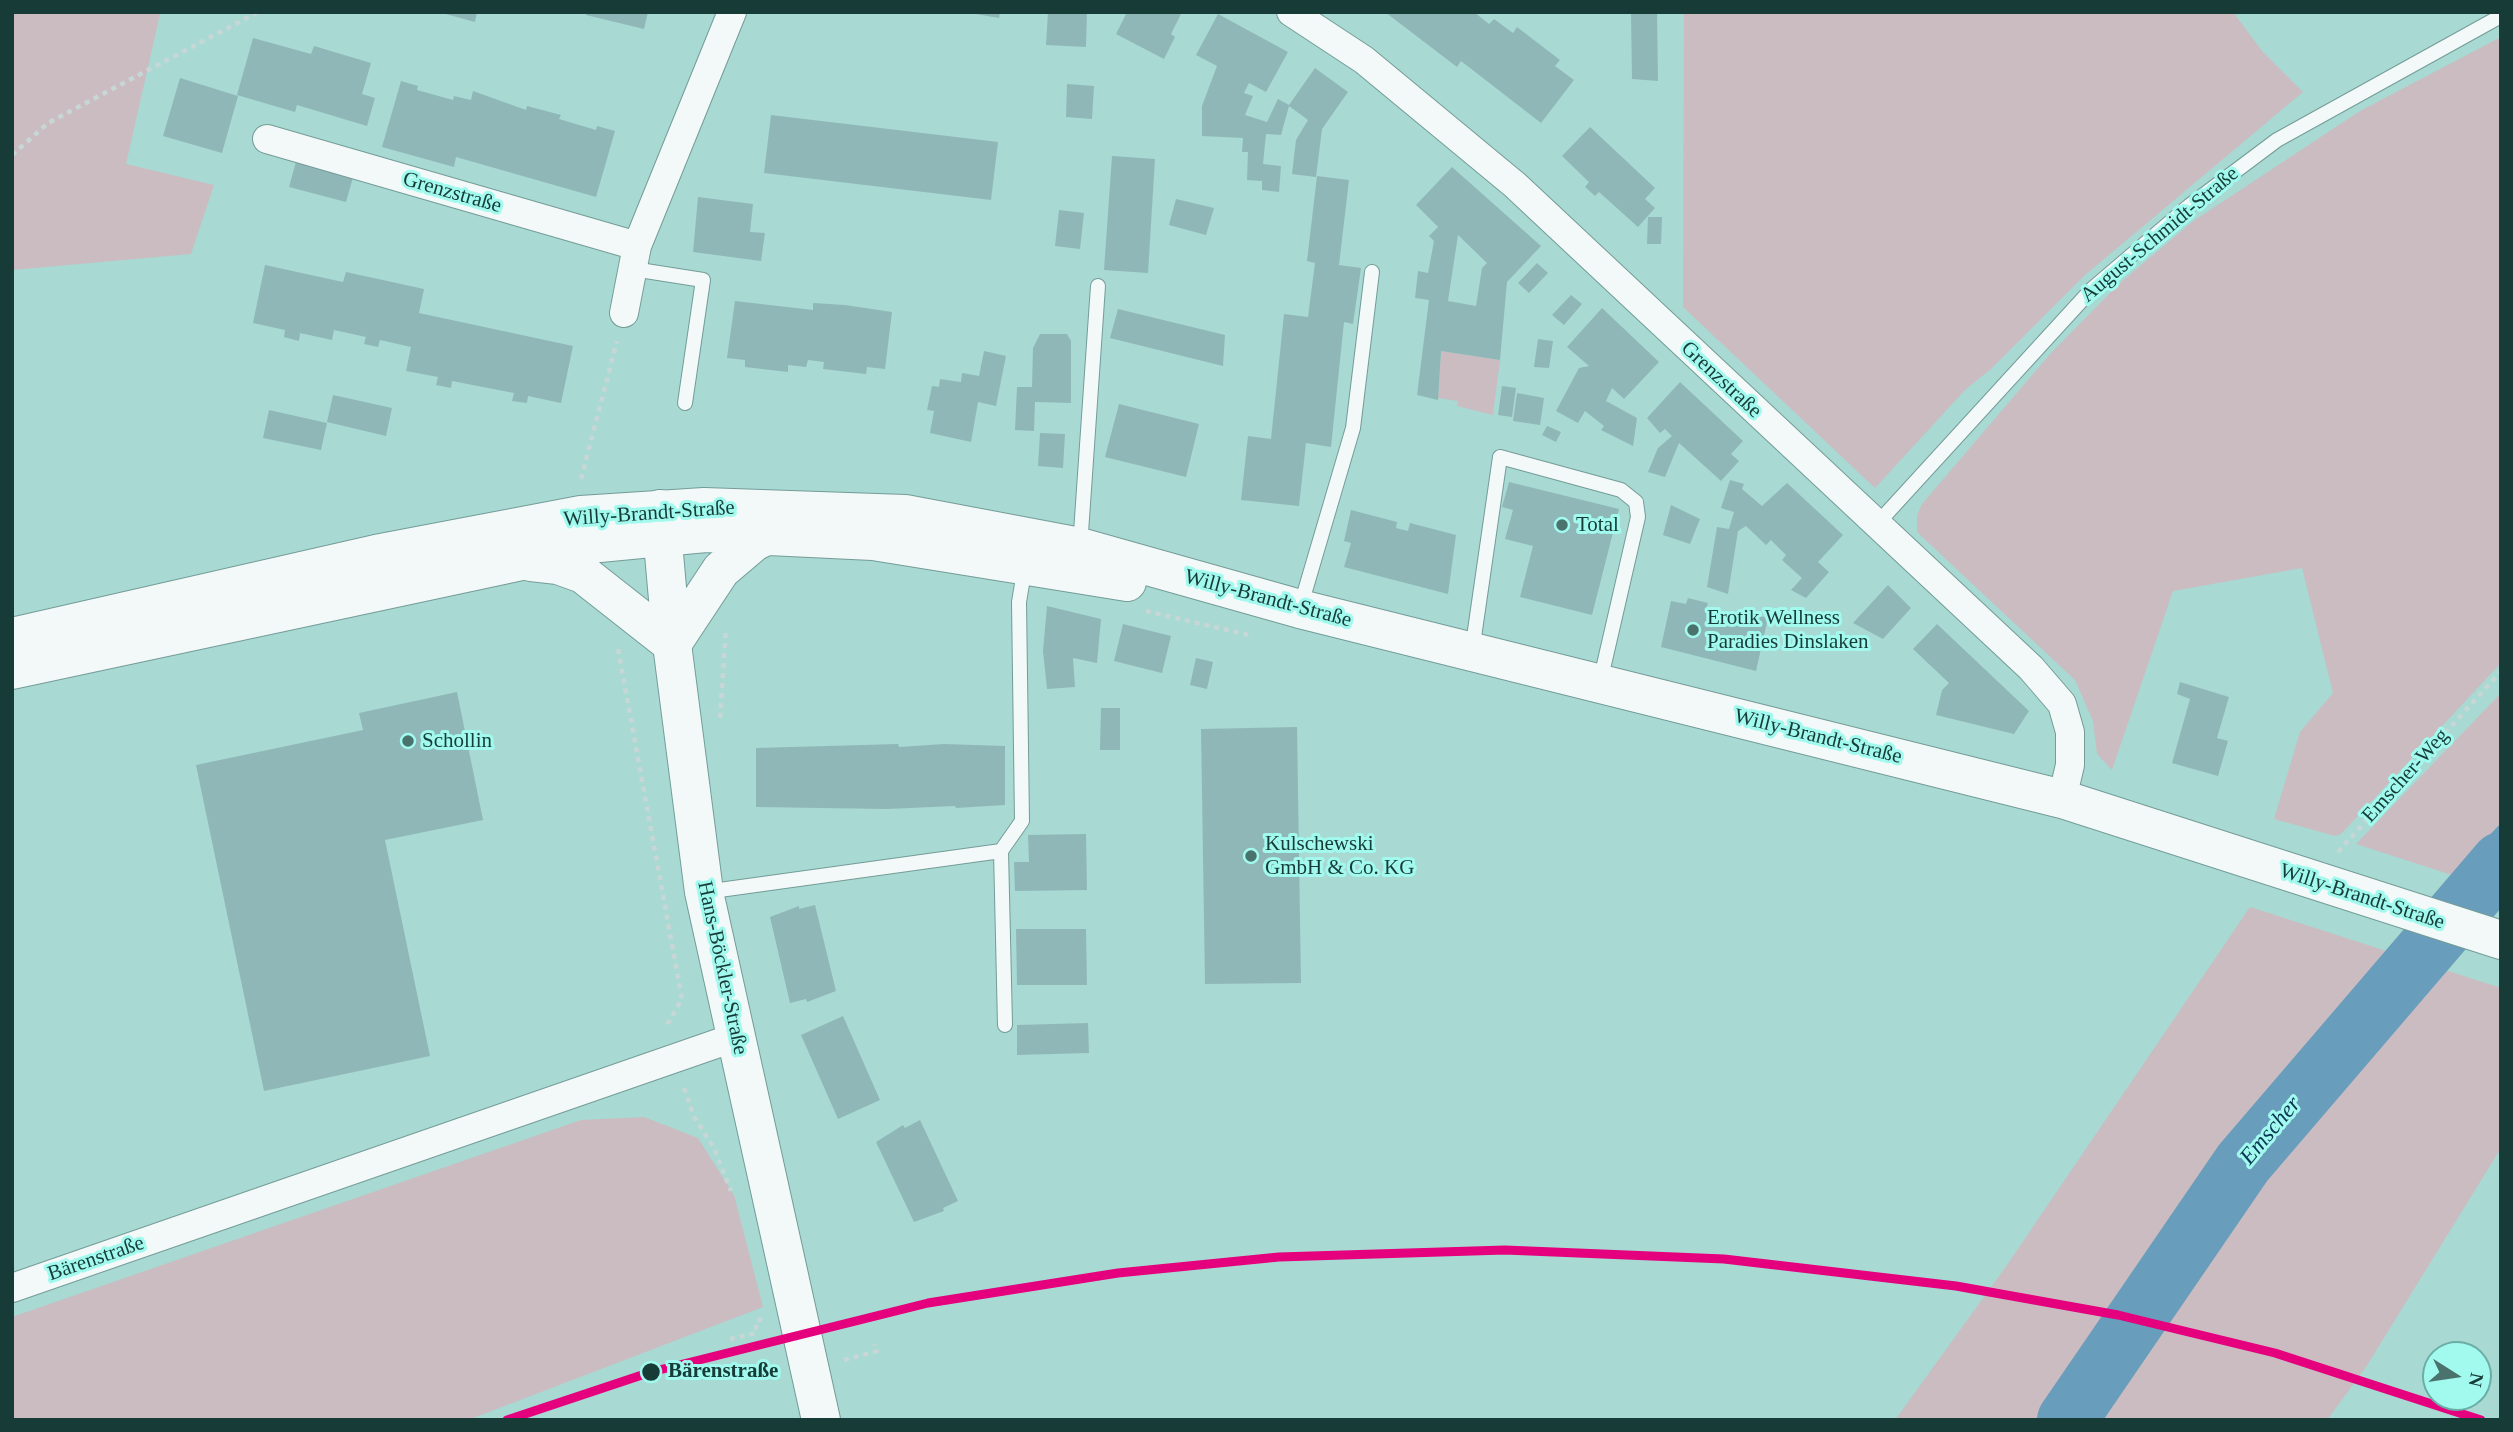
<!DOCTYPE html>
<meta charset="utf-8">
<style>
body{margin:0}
#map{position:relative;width:2513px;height:1432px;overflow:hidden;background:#a8d9d3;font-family:"Times New Roman",serif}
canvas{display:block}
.frame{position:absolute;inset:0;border:14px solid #173c38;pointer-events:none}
.north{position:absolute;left:2422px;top:1341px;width:70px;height:70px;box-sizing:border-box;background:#a2faef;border:2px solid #6aaea6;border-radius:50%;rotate:102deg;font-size:19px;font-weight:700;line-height:28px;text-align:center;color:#173c38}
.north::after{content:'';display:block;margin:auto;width:24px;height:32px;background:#4a736e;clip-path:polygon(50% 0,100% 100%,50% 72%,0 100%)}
</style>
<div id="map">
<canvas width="2513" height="1432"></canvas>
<div class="frame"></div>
<div class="north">N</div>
</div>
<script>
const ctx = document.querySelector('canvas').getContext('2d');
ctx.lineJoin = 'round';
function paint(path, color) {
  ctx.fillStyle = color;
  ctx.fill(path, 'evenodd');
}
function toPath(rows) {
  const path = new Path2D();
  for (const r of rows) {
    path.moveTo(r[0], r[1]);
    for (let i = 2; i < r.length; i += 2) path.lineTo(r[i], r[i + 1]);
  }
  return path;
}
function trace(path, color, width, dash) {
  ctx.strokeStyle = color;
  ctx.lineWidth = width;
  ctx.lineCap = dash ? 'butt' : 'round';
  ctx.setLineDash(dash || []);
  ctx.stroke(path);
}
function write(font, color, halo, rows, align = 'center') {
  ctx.font = font + ' "Times New Roman",serif';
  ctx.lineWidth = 6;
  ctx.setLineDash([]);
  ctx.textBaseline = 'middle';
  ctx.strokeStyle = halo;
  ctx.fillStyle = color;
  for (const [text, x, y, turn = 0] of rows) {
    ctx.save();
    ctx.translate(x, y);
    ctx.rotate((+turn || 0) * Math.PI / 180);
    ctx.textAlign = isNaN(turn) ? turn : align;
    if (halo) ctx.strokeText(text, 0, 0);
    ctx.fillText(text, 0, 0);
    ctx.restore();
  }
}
const green = toPath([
 [12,12,160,14,126,164,214,185,191,254,12,270],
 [1684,12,2233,12,2262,51,2303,92,2085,275,1991,369,1966,389,1875,488,1683,307],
 [2501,37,2501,663,2341,834,2335,836,2274,819,2300,732,2333,693,2302,568,2173,591,2112,770,2097,754,2093,721,2075,680,1917,532,1917,515,1922,504,2051,353,2120,283,2192,222,2360,111],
 [1441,351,1500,360,1493,415,1457,406,1458,401,1438,398],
 [2501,693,2501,823,2452,875,2356,844],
 [2250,907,2501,988,2501,1148,2366,1367,2327,1420,1895,1420,2007,1265],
 [644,1117,698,1138,734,1195,763,1307,468,1420,12,1420,12,1317,581,1120]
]);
const water = toPath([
 [2501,823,2501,889,2452,875]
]);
const river = toPath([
 [2067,1420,2243,1163,2501,862]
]);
const building = toPath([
 [438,12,477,12,475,22],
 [586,12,648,12,644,29,586,15],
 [964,12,1000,12,999,18],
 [1048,12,1087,12,1086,47,1046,45],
 [1127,12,1182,12,1171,34,1175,37,1164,59,1116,34],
 [1385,12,1474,12,1489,24,1494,19,1513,33,1517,27,1560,60,1555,66,1574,80,1541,123,1461,61,1457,67],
 [1631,12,1657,12,1658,81,1632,79],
 [1218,14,1288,52,1266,92,1249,83,1244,93,1253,96,1245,115,1267,122,1278,99,1289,105,1315,68,1348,92,1322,129,1316,177,1292,174,1296,140,1308,120,1289,106,1281,135,1266,134,1263,164,1281,166,1279,192,1262,190,1262,181,1247,180,1248,152,1242,152,1243,138,1202,136,1202,106,1217,66,1196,55],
 [253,38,311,54,314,46,371,63,362,94,375,98,367,126,297,105,295,112,237,95],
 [180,78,238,96,222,153,163,136],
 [401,81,418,86,417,90,453,100,454,96,471,100,473,91,526,110,527,106,561,115,559,119,596,130,597,126,615,131,596,197,456,157,454,167,382,147],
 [1067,84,1094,86,1092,119,1066,117],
 [771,115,998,142,991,200,764,173],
 [1590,127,1655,188,1645,199,1655,208,1638,227,1599,192,1595,196,1585,187,1589,182,1562,156],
 [1112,156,1155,159,1148,273,1104,270],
 [297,158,354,174,346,202,289,187],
 [1452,167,1541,246,1507,282,1500,360,1441,351,1438,400,1417,395,1429,300,1415,298,1418,271,1428,273,1434,241,1429,236,1438,227,1416,205],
 [1458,235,1487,263,1482,268,1476,306,1448,301],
 [1317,176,1349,180,1339,265,1361,268,1353,324,1344,322,1331,447,1306,443,1299,506,1241,500,1248,436,1271,439,1284,314,1308,317,1315,263,1307,261],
 [698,197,753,204,750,232,765,233,761,261,693,252],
 [1176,199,1214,208,1206,235,1169,225],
 [1059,210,1084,213,1080,249,1055,246],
 [1648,217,1662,217,1661,244,1647,244],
 [1537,263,1548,273,1529,293,1518,283],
 [265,265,343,282,346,272,424,289,419,313,573,346,561,403,528,396,527,403,512,401,514,393,452,381,451,388,436,385,438,377,406,371,411,347,380,340,378,347,364,344,366,337,334,330,332,340,300,333,299,341,284,337,285,330,253,323],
 [1571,295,1582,304,1564,325,1552,315],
 [735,301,813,310,813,303,845,305,892,312,885,369,867,367,866,374,823,369,824,362,808,360,806,367,788,365,788,372,745,367,745,360,727,358],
 [1602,308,1659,362,1624,399,1612,388,1606,401,1637,418,1633,446,1601,430,1604,426,1585,411,1578,423,1556,411,1579,368,1589,366,1567,347],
 [1118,309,1225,335,1223,366,1110,338],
 [1040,334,1067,334,1071,341,1071,403,1035,402,1034,431,1015,430,1017,387,1032,387,1033,348],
 [1538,339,1553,341,1549,368,1534,367],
 [984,351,1006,356,996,406,978,402,971,442,930,433,934,411,927,410,932,386,939,387,940,379,961,382,962,373,979,376],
 [1680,382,1743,441,1731,454,1739,461,1721,481,1679,443,1665,477,1648,472,1658,448,1672,436,1665,429,1660,433,1647,418],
 [1502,386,1516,388,1512,417,1498,415],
 [1517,393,1544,398,1540,425,1513,421],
 [333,395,392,408,386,436,327,422],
 [1119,404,1199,424,1186,477,1105,457],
 [269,410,327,423,321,450,263,438],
 [1547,426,1561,432,1556,442,1542,435],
 [1040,433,1065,434,1063,468,1038,466],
 [1730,480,1744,484,1742,489,1762,506,1787,483,1843,535,1818,562,1829,572,1806,598,1791,590,1802,578,1782,560,1786,555,1771,540,1766,545,1746,526,1738,531,1728,594,1707,587,1717,527,1729,529,1734,512,1721,508],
 [1509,482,1619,509,1592,615,1520,597,1533,546,1505,539,1513,510,1502,507],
 [1671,505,1700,519,1690,544,1663,535],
 [1351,510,1397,522,1396,528,1408,531,1410,523,1456,535,1448,594,1344,567,1351,543,1344,541],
 [1888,585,1911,608,1883,639,1853,623],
 [1688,598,1708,603,1706,609,1747,619,1749,613,1768,618,1756,671,1661,647,1671,601,1686,604],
 [1047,606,1101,619,1097,663,1073,658,1075,687,1047,689,1043,651],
 [1123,624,1171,636,1162,673,1114,661],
 [1937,624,2029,711,2014,734,1936,715,1942,690,1949,683,1913,649],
 [1196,658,1213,662,1207,689,1190,685],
 [2180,682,2229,697,2217,738,2228,741,2218,776,2172,763,2190,699,2177,694],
 [457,692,483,820,385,840,430,1056,264,1091,196,765,363,730,359,713],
 [1101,708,1120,708,1120,750,1100,750],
 [1297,727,1301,983,1205,984,1201,729],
 [898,744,899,747,944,744,1005,746,1005,805,956,808,955,806,887,809,756,807,756,748],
 [1086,834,1087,890,1015,891,1014,862,1029,862,1028,835],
 [815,905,836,991,807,1002,806,999,790,1003,770,917,799,906,799,909],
 [1016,929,1086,929,1087,985,1017,985],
 [843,1016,880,1100,838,1119,801,1035],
 [1088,1023,1089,1053,1017,1055,1017,1025],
 [920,1120,958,1201,943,1208,944,1211,914,1222,876,1142,903,1125,905,1128]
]);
const path = toPath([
 [12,155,48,123,258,12],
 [581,479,617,341],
 [1146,611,1253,636],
 [618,649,682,999,668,1023,669,1028],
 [720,718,726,629],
 [2338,852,2501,671],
 [684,1088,694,1117,714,1148,731,1191],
 [730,1339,756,1333,756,1321,762,1319],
 [844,1360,877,1351,875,1344]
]);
const lane = toPath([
 [633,269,703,280,685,403],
 [1876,525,2092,289,2189,206,2277,140,2501,16],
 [1080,547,1098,286],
 [1300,608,1353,428,1372,272],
 [1472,651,1500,457,1621,490,1636,502,1638,517,1600,682],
 [705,892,1001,851],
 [1005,1025,1001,851,1022,821,1019,602,1025,566]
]);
const street = toPath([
 [1291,12,1364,60,1515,185,2031,668,2062,704,2070,732,2070,765,2062,799],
 [267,139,637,246],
 [624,313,637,246,732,12],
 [12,1288,736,1037]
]);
const secondary = toPath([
 [660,509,672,644,704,892,821,1420]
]);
const primary = toPath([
 [531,562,558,565,583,574,672,644,721,570,754,542,768,535],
 [12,637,376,554,581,515,704,507,905,514,1080,547,1300,609,2062,799,2501,940],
 [12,670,522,561,589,544,662,537,706,533,873,541,1127,582]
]);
const tram1 = toPath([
 [507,1420,651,1372,928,1303,1118,1273,1279,1257,1505,1250,1724,1259,1956,1286,2118,1315,2275,1353,2481,1420]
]);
const markers = [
 [1562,525,7,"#4a736e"],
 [1693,630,7,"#4a736e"],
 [408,741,7,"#4a736e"],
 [1251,856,7,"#4a736e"],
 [651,1372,10,"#173c38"]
];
const streetNames = [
 ["Grenzstraße",452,193,16],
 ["August-Schmidt-Straße",2160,235,-40],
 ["Grenzstraße",1721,380,43],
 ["Willy-Brandt-Straße",649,514,-4],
 ["Willy-Brandt-Straße",1268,599,15],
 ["Willy-Brandt-Straße",1818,737,14],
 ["Emscher-Weg",2406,776,-48],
 ["Willy-Brandt-Straße",2362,897,18],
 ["Hans-Böckler-Straße",722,968,78],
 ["Bärenstraße",96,1259,-19]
];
const poiNames = [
 ["Total",1576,525],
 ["Erotik Wellness",1707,618],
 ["Paradies Dinslaken",1707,642],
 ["Schollin",422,741],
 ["Kulschewski",1265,844],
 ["GmbH & Co. KG",1265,868]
];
const stopNames = [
 ["Bärenstraße",668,1372]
];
const waterNames = [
 ["Emscher",2271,1131,-50]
];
paint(green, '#cbbcc1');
paint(water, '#689dbb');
trace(river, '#689dbb', 60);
paint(building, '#90b7b7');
trace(lane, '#749c98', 16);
trace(street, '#749c98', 30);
trace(secondary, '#749c98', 40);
trace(primary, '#749c98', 40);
trace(path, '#c7d7d6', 4.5, [5, 5]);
trace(lane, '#f2f9f8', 14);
trace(street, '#f2f9f8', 28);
trace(secondary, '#f2f9f8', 38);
trace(primary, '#f2f9f8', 38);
trace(tram1, '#e5007d', 9);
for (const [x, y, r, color] of markers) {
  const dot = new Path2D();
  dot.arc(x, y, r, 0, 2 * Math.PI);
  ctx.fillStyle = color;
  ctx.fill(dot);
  trace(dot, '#a2faef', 2.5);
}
write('21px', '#173c38', '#a2faef', streetNames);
write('21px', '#173c38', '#a2faef', poiNames, 'left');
write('bold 21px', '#173c38', '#a2faef', stopNames, 'left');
write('italic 23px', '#093454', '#a2faef', waterNames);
</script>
